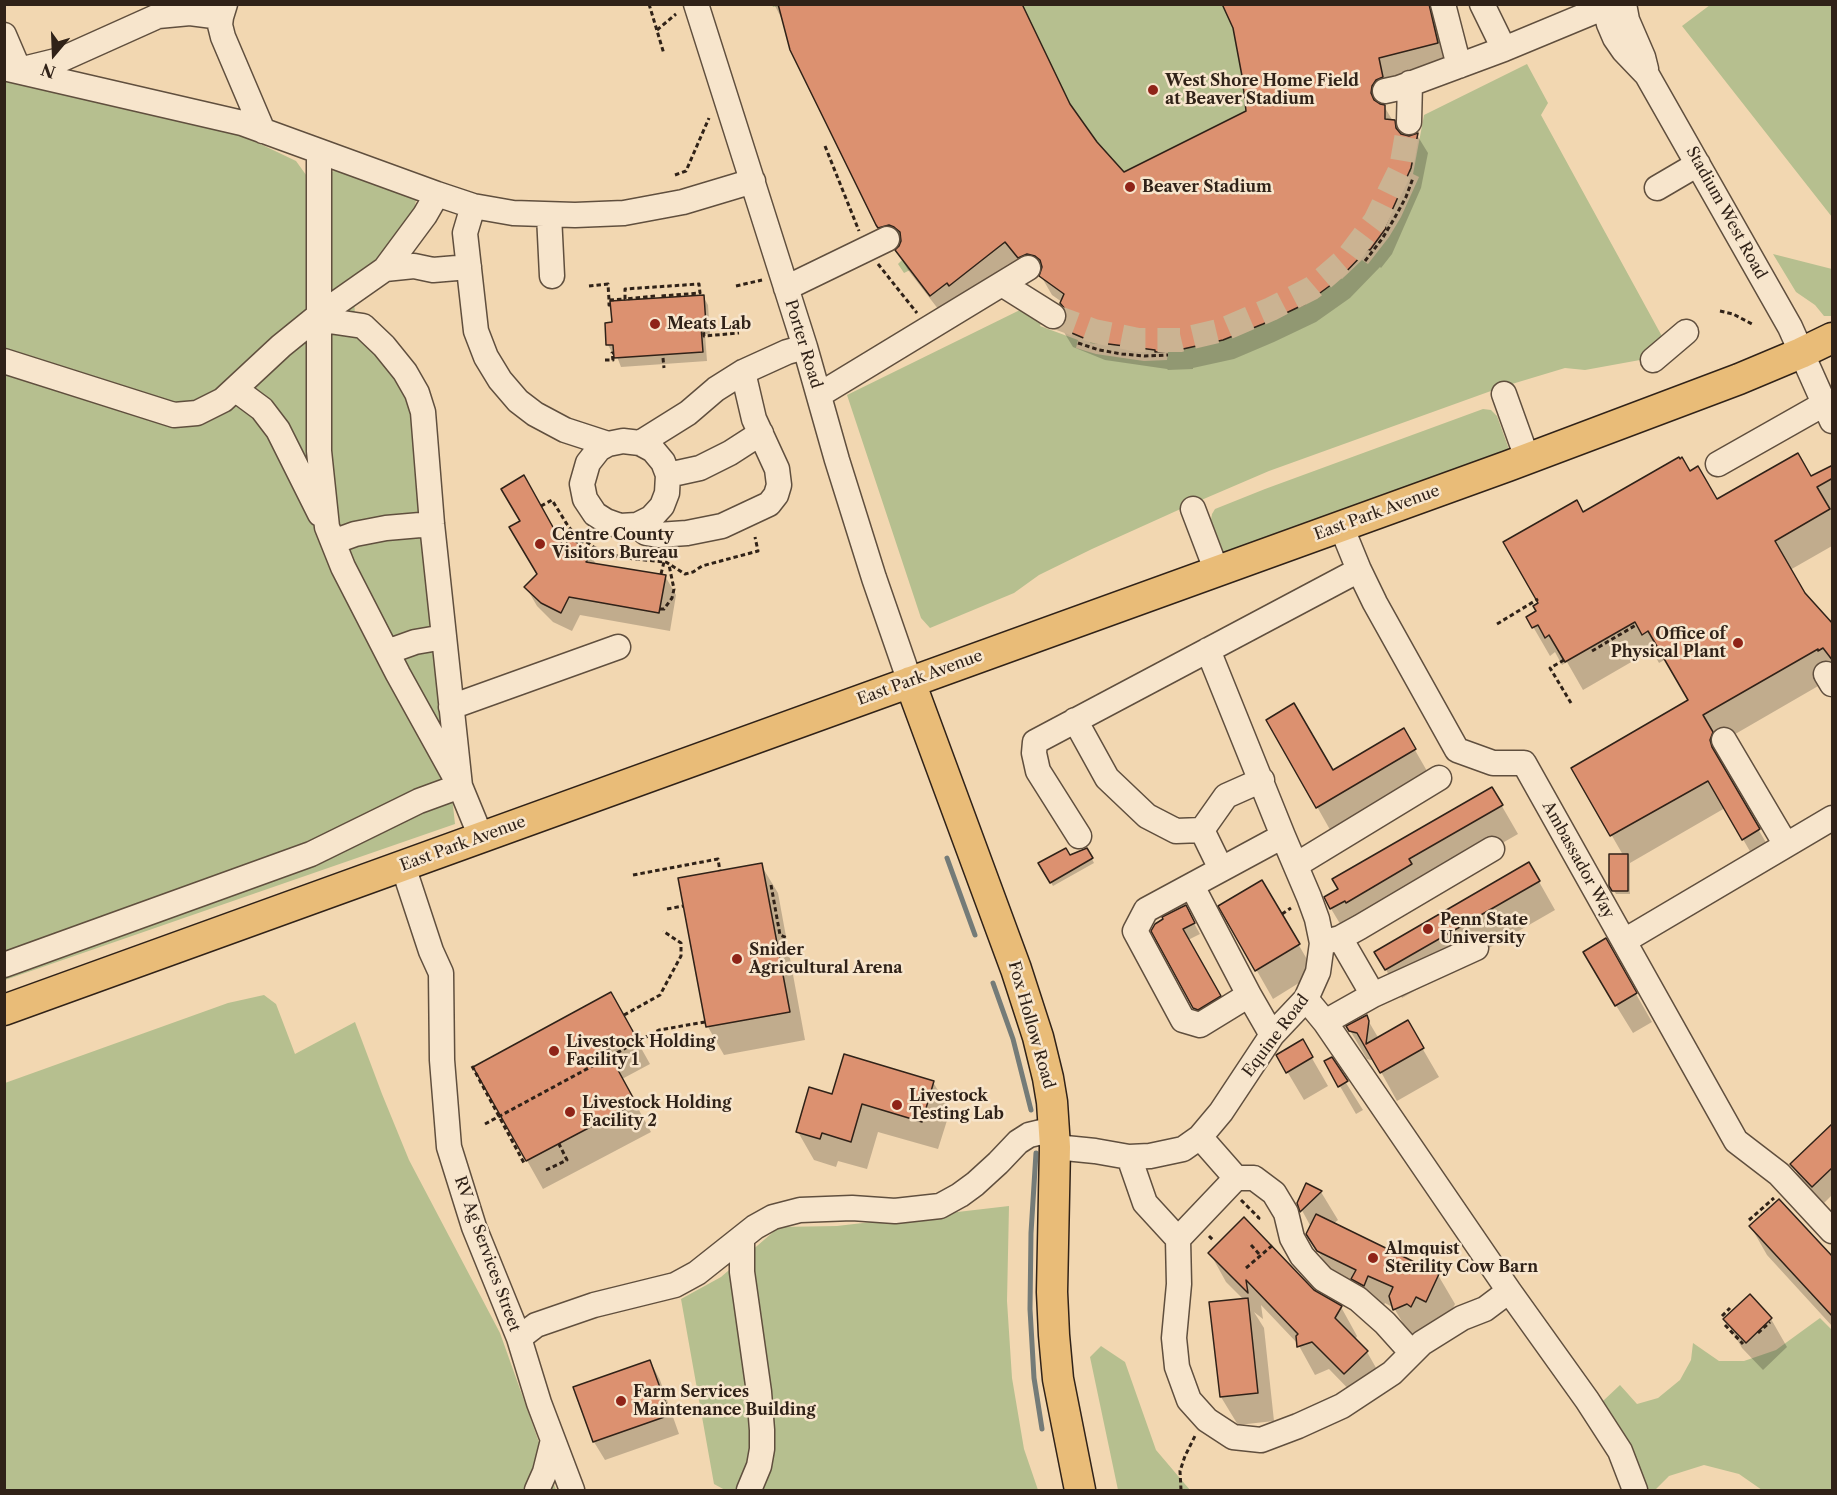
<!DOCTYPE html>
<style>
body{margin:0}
#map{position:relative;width:1837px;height:1495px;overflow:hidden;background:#f2d7b1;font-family:"Libre Caslon Text",serif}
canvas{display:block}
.frame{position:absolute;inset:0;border:6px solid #302218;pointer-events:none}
.north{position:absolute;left:24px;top:24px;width:60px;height:60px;-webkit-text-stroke:4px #f7e5cc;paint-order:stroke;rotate:199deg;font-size:16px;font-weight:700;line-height:24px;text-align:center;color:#302218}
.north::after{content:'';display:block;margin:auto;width:21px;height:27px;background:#302218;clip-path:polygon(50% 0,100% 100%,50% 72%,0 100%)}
</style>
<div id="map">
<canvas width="1837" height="1495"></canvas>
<div class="frame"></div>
<div class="north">N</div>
</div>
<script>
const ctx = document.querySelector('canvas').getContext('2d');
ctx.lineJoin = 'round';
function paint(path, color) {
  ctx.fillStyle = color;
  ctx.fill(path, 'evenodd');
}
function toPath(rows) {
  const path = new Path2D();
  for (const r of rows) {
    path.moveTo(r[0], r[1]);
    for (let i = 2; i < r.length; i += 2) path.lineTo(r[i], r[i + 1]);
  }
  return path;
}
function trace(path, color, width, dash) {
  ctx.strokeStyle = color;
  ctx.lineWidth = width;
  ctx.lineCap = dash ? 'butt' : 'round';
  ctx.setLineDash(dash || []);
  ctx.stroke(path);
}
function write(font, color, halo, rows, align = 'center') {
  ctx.font = font + ' "Libre Caslon Text",serif';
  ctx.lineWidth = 5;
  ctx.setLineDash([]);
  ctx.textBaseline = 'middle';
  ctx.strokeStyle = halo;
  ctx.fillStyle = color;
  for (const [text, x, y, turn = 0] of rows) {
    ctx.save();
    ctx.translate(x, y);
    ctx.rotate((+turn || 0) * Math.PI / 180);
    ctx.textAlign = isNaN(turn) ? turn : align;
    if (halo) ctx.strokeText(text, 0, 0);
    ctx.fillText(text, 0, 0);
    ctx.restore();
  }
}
const green = toPath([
 [772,5,1433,5,1443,42,1379,58,1385,91,1385,119,1420,123,1420,129,1418,129,1411,172,1409,172,1385,226,1386,228,1372,246,1373,247,1370,250,1368,249,1341,278,1342,279,1362,260,1368,264,1389,237,1401,217,1419,177,1413,174,1424,115,1527,64,1548,103,1541,115,1664,340,1660,348,1640,360,1585,370,1565,368,1502,387,1269,471,1185,507,1092,549,1039,575,1014,593,930,628,921,618,847,395,1024,308,1042,321,1040,326,1078,340,1076,348,1096,354,1144,361,1167,360,1168,352,1178,350,1155,352,1155,350,1096,342,1095,344,1090,343,1090,340,1048,325,1065,293,1028,268,1005,243,949,285,946,283,930,296,910,270,904,273,898,264,902,260,876,225,790,50,779,6,773,7],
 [1710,5,1832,5,1832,217,1682,26],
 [5,78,229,129,296,161,309,179,337,170,416,200,413,217,387,254,353,279,355,316,393,361,422,437,442,703,455,824,5,980],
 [1773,254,1832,269,1832,316,1824,316,1815,305,1796,292],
 [1483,409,1491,410,1497,416,1510,452,1224,554,1211,520,1212,514,1215,509,1265,489],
 [264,995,276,1004,295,1054,355,1022,382,1094,409,1160,500,1333,556,1490,5,1490,5,1083,228,1003],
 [1009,1206,1007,1301,1012,1378,1024,1449,1038,1490,725,1490,714,1484,681,1299,721,1277,779,1227,837,1226],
 [1820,1318,1832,1330,1832,1490,1762,1490,1739,1474,1704,1465,1669,1476,1655,1490,1648,1490,1627,1443,1603,1401,1620,1385,1637,1404,1658,1398,1680,1380,1691,1360,1693,1343,1719,1361,1744,1361,1776,1350],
 [1101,1346,1125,1362,1156,1450,1190,1490,1118,1490,1090,1357]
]);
const shadow = toPath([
 [774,4,1022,4,1074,113,1096,143,1124,174,1247,112,1243,75,1235,27,1224,4,1438,4,1448,62,1389,77,1393,96,1386,99,1382,106,1384,106,1401,135,1409,138,1417,135,1428,153,1421,188,1392,254,1381,268,1380,267,1350,298,1316,322,1274,342,1234,359,1193,368,1193,369,1168,370,1167,369,1105,360,1073,347,1062,329,1066,325,1068,316,1062,302,1052,295,1041,276,1042,273,1039,272,1030,276,1017,260,961,303,942,314,908,270,897,251,902,243,890,246,879,227,786,27],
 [703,296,708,305,710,334,705,334,707,361,621,367,616,354,613,354,608,345],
 [1832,467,1832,546,1790,570,1804,594,1828,621,1832,619,1832,678,1718,744,1728,761,1725,769,1727,776,1775,858,1759,867,1725,808,1630,863,1630,894,1616,894,1611,886,1623,855,1573,768,1690,701,1666,659,1659,663,1652,650,1583,690,1567,662,1562,665,1555,652,1550,656,1528,618,1538,612,1583,514,1689,473,1717,501,1810,478],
 [564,550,590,554,597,566,665,576,676,595,670,631,580,615,572,631,553,622,537,606,526,587],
 [1268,720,1332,772,1404,731,1431,778,1333,835],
 [1492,789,1518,834,1424,888,1348,937,1327,902],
 [1087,849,1094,863,1053,886,1040,864,1069,857],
 [1529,864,1555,910,1402,998,1376,952],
 [761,865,778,893,805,1040,724,1055,708,1027],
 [1262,882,1315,973,1273,999,1220,906],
 [1185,907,1200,934,1188,940,1225,1007,1200,1018,1194,1007,1164,918],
 [1605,940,1652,1022,1633,1033,1601,981],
 [1366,1017,1379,1039,1407,1022,1439,1077,1397,1101,1375,1061,1367,1059,1348,1027],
 [627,1023,650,1064,622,1079,651,1132,543,1189,475,1068],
 [1302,1041,1328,1086,1304,1100,1278,1056],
 [1331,1059,1363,1110,1356,1114,1326,1062],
 [933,1082,950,1111,938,1149,878,1132,867,1169,838,1161,836,1167,814,1160,798,1132,833,1096],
 [1832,1125,1832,1195,1823,1204,1802,1182,1792,1164],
 [1306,1185,1321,1192,1338,1220,1333,1224,1438,1275,1455,1304,1442,1330,1411,1337,1394,1308,1385,1303,1380,1313,1335,1280,1308,1234,1311,1227,1298,1203],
 [1751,1227,1832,1259,1832,1326,1767,1255],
 [1210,1253,1313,1291,1341,1307,1357,1336,1355,1340,1367,1352,1383,1380,1361,1402,1329,1369,1315,1375,1298,1344,1261,1305,1263,1319,1254,1312,1264,1328,1274,1421,1238,1425,1221,1397,1244,1300,1226,1282],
 [1725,1319,1771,1319,1787,1347,1763,1370,1742,1348],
 [650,1361,660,1380,679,1434,605,1460,594,1442,575,1388]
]);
const stream = toPath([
 [947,858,975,935],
 [993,983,1013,1039,1031,1110],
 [1036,1153,1031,1233,1030,1309,1034,1378,1042,1429]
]);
const building = toPath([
 [778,4,1022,4,1070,104,1097,142,1124,172,1246,111,1242,76,1233,28,1222,4,1429,4,1438,43,1379,58,1383,77,1376,80,1372,86,1371,93,1374,100,1380,104,1385,105,1385,119,1395,120,1396,128,1401,134,1409,136,1418,133,1411,168,1385,226,1386,228,1370,250,1368,249,1339,279,1305,304,1263,324,1223,340,1183,349,1183,350,1155,352,1155,350,1093,342,1060,328,1065,324,1067,317,1065,309,1060,303,1064,294,1039,276,1042,267,1040,260,1035,256,1027,254,1018,258,1005,242,949,286,947,283,930,296,895,250,899,246,901,241,900,232,894,227,889,225,878,228,876,225,790,50,778,4],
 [704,295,706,325,701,326,703,352,614,358,613,345,606,345,605,323,612,322,610,301,704,295],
 [1798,453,1811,476,1833,465,1833,478,1817,487,1830,509,1775,541,1805,593,1833,624,1833,661,1823,648,1818,651,1818,649,1703,715,1713,732,1710,740,1712,747,1760,829,1742,840,1708,781,1610,836,1571,768,1688,700,1648,631,1642,635,1635,622,1565,662,1549,635,1545,638,1538,625,1532,628,1526,617,1536,611,1533,606,1538,603,1503,542,1577,500,1583,512,1679,457,1680,459,1682,457,1690,471,1698,466,1717,499,1798,453],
 [524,475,564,547,570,538,592,553,586,562,666,575,659,613,569,597,561,613,541,603,524,587,537,574,509,527,520,521,501,489,524,475],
 [1294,703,1333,770,1404,728,1416,749,1316,808,1266,720,1294,703],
 [1492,787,1503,805,1409,859,1412,864,1346,903,1345,901,1330,909,1324,897,1338,889,1332,879,1492,787],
 [1066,848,1070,855,1087,848,1093,858,1050,883,1038,863,1066,848],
 [1609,854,1628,854,1628,891,1612,891,1609,886,1609,854],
 [1529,862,1540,881,1385,970,1374,952,1529,862],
 [762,863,790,1012,706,1027,678,878,762,863],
 [1262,880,1300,944,1255,971,1218,906,1262,880],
 [1186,905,1195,923,1183,929,1221,996,1198,1010,1193,1008,1151,931,1155,924,1163,919,1162,917,1186,905],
 [1606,938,1637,993,1615,1006,1583,952,1606,938],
 [611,992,635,1035,607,1050,636,1103,526,1161,473,1067,611,992],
 [1367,1015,1369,1021,1366,1044,1408,1020,1424,1048,1380,1073,1357,1033,1349,1031,1346,1026,1367,1015],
 [1303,1039,1313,1057,1286,1073,1276,1055,1303,1039],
 [844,1054,934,1081,922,1122,862,1104,851,1142,822,1133,820,1139,796,1132,809,1087,832,1094,844,1054],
 [1332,1057,1348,1081,1338,1087,1324,1061,1332,1057],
 [1833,1123,1833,1167,1812,1187,1790,1164,1833,1123],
 [1306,1183,1322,1191,1300,1212,1297,1203,1306,1183],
 [1779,1199,1833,1257,1833,1317,1749,1226,1779,1199],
 [1316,1214,1439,1274,1426,1302,1416,1297,1411,1307,1407,1304,1393,1310,1389,1296,1393,1287,1368,1276,1364,1286,1351,1279,1356,1270,1317,1251,1306,1234,1316,1214],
 [1244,1217,1314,1290,1342,1306,1335,1318,1368,1351,1344,1374,1312,1342,1297,1347,1296,1336,1298,1334,1246,1280,1248,1293,1208,1253,1244,1217],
 [1750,1294,1772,1318,1746,1343,1723,1319,1750,1294],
 [1248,1298,1258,1393,1220,1397,1209,1302,1248,1298],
 [650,1360,670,1415,593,1442,573,1387,650,1360]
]);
const minorTunnel = toPath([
 [1053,316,1094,331,1124,337,1138,340,1180,340,1222,330,1271,309,1312,288,1347,258,1375,221,1401,168,1409,122]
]);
const path = toPath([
 [649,4,664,54],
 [657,30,676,14],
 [825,146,859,231],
 [675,175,686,171,709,118],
 [1365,261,1382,239,1394,219,1406,197,1413,178],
 [878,264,917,313],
 [589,286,608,284,609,300],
 [736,286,762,280],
 [655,296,625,299,625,289,699,284,700,293,661,296],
 [611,305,609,305,609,300,625,299],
 [1720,311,1733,314,1754,325],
 [701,328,703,327,704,336,739,333],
 [1078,343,1099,350,1122,354,1145,356,1168,355],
 [663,358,664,368],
 [605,360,613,360,612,353,614,353],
 [541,506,552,500,568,526,574,533,595,548,617,556,634,559,666,562,685,574,693,572,702,566,758,551,755,537],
 [580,545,589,533],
 [661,574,664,562],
 [660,609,664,609,672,598,674,589,669,565],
 [1497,624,1538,599],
 [1592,651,1636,625],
 [1564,660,1550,668,1571,703],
 [633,875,718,859,720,871],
 [771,885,780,935,787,938],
 [667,909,683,906],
 [1282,914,1291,908],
 [624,1015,660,995,681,956,681,943,663,931],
 [472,1066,524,1163],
 [485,1124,659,1030,705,1022],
 [546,1170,567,1160,559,1144],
 [1241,1200,1259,1218,1258,1220],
 [1749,1220,1774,1198],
 [1209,1236,1214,1241],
 [1251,1245,1260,1255],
 [1246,1268,1274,1244],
 [1722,1316,1730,1308],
 [1725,1325,1743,1344],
 [1758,1333,1770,1322],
 [1181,1490,1180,1471,1185,1456,1195,1436]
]);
const minor = toPath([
 [225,4,221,17,220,25,223,37,263,131],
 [696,4,805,347,837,460,874,578,910,682],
 [1443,4,1459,66],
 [1482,4,1504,49],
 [1604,4,1609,24,1615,38,1624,51,1647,75,1790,327,1832,421],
 [1624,4,1627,20,1643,57,1646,69],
 [4,35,19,70,60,60,158,16,190,13,221,17],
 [4,68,242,123,437,194,473,206,513,213,575,215,624,213,683,202,753,181],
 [1385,91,1399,88,1504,49,1598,10,1605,11],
 [1409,122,1410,83],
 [319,151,319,451,327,527,343,567,398,674,460,786,481,837],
 [1657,188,1698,164],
 [473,206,465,233,476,331,486,357,500,380,518,401,535,414,565,430,608,444,623,441,640,443,653,450,663,462,668,475,667,493,662,506,651,518,637,525,620,526,606,521,595,514,585,499,582,484,588,463,599,449,608,444],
 [549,215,552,276],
 [385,269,414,266,433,270,469,267],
 [1002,284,1053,316],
 [786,288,887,239],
 [1653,360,1686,332],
 [4,361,174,415,197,413,223,400,281,346,318,316,385,269,425,215,437,194],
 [235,389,262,409,278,430,320,514],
 [1504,394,1527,458],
 [819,395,1028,268],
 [640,443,688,413,716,389,743,372,787,352,805,347],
 [1718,464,1824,404],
 [668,475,700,468,730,453,761,433],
 [1193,509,1217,572],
 [637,525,646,533,658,535,687,533,722,526,769,504,776,495,779,485,777,469,754,419,743,372],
 [1341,526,1359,570,1375,603,1457,750,1493,763,1524,763,1736,1141,1779,1174,1832,1231],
 [333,542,355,534,386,528,432,524],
 [387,652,415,642,444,637],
 [1826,674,1832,684],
 [451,707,618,647],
 [1075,720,1107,778,1147,816,1176,831,1202,830,1226,796,1262,780],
 [1724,740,1786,845],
 [1202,830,1221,869],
 [1079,836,1038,771,1034,753,1035,742,1359,570],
 [1296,865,1439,778],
 [403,866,431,951,441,973,442,1060,449,1147,474,1227,519,1338,539,1403,572,1490],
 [1192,886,1249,995],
 [1340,938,1373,995,1476,948],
 [1624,941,1832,818],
 [1322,943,1340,938,1360,927,1492,849],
 [4,965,311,854,419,801,460,786,432,524,423,412,417,393,405,372,384,346,363,326,329,321,318,316],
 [1306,999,1325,1022,1509,1291,1587,1400,1620,1451,1635,1490],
 [1325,1022,1373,995],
 [1272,1035,1249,995,1200,1025,1183,1020,1135,931,1146,910,1283,836],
 [1055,1147,1095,1151,1129,1157,1150,1156,1183,1149,1200,1137,1221,1112,1272,1035,1306,999,1318,972,1322,943,1317,919,1309,897,1283,836,1208,650],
 [1129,1157,1145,1203,1178,1239,1236,1178,1200,1137],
 [1236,1178,1254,1178,1274,1193,1286,1213,1292,1238,1302,1256,1323,1279,1358,1299,1385,1323,1412,1353],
 [742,1238,742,1272,759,1392,762,1430,762,1449,759,1466,749,1490],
 [1178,1239,1179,1284,1174,1338,1177,1367,1189,1400,1207,1420,1233,1437,1261,1440,1298,1426,1342,1406,1392,1373,1422,1343,1462,1318,1485,1309,1509,1291],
 [519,1338,536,1325,594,1305,675,1285,697,1273,755,1227,773,1217,800,1210,852,1208,895,1211,940,1206,960,1195,975,1184,998,1163,1018,1142,1029,1135,1054,1129],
 [537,1490,545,1472,553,1440]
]);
const major = toPath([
 [910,682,1016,969,1038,1037,1048,1078,1052,1102,1055,1147,1052,1292,1054,1335,1058,1379,1080,1490],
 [4,1010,1508,466,1739,379,1801,353,1832,338]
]);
const markers = [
 [1153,90,6,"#8f2418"],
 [1130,187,6,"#8f2418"],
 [655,324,6,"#8f2418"],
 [540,544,6,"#8f2418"],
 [1738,643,6,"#8f2418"],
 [1428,929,6,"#8f2418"],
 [737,959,6,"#8f2418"],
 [554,1051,6,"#8f2418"],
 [897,1105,6,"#8f2418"],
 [570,1112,6,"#8f2418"],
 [1373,1258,6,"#8f2418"],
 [621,1401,6,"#8f2418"]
];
const poiNames = [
 ["West Shore Home Field",1165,81],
 ["at Beaver Stadium",1165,99],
 ["Beaver Stadium",1142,187],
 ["Meats Lab",667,324],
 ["Centre County",552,535],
 ["Visitors Bureau",552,553],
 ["Office of",1726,634,"right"],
 ["Physical Plant",1726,652,"right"],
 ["Penn State",1440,920],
 ["University",1440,938],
 ["Snider",749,950],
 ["Agricultural Arena",749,968],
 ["Livestock Holding",566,1042],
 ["Facility 1",566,1060],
 ["Livestock",909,1096],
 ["Testing Lab",909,1114],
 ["Livestock Holding",582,1103],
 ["Facility 2",582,1121],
 ["Almquist",1385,1249],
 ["Sterility Cow Barn",1385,1267],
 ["Farm Services",633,1392],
 ["Maintenance Building",633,1410]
];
const streetNames = [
 ["Stadium West Road",1726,213,61],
 ["Porter Road",803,344,73],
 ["East Park Avenue",1377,513,-20],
 ["East Park Avenue",920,678,-20],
 ["East Park Avenue",463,844,-20],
 ["Ambassador Way",1578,860,61],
 ["Fox Hollow Road",1031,1025,74],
 ["Equine Road",1276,1036,-53],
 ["RV Ag Services Street",487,1254,70]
];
paint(green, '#b6bf8f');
paint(shadow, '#0003');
trace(stream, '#747b78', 5);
paint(building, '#dc9170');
trace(building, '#302218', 1.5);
trace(minorTunnel, '#cbb392', 24, [24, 12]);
trace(minor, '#604f3e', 27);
trace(major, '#302218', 33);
trace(path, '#302218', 3, [4.5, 3]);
trace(minor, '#f7e5cc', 24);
trace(major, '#e9bc78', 30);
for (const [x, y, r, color] of markers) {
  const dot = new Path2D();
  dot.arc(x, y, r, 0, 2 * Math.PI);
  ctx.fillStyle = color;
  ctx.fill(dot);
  trace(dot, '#f7e5cc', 2);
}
write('bold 16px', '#302218', '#f7e5cc', poiNames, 'left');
write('16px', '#302218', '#f7e5cc', streetNames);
</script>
